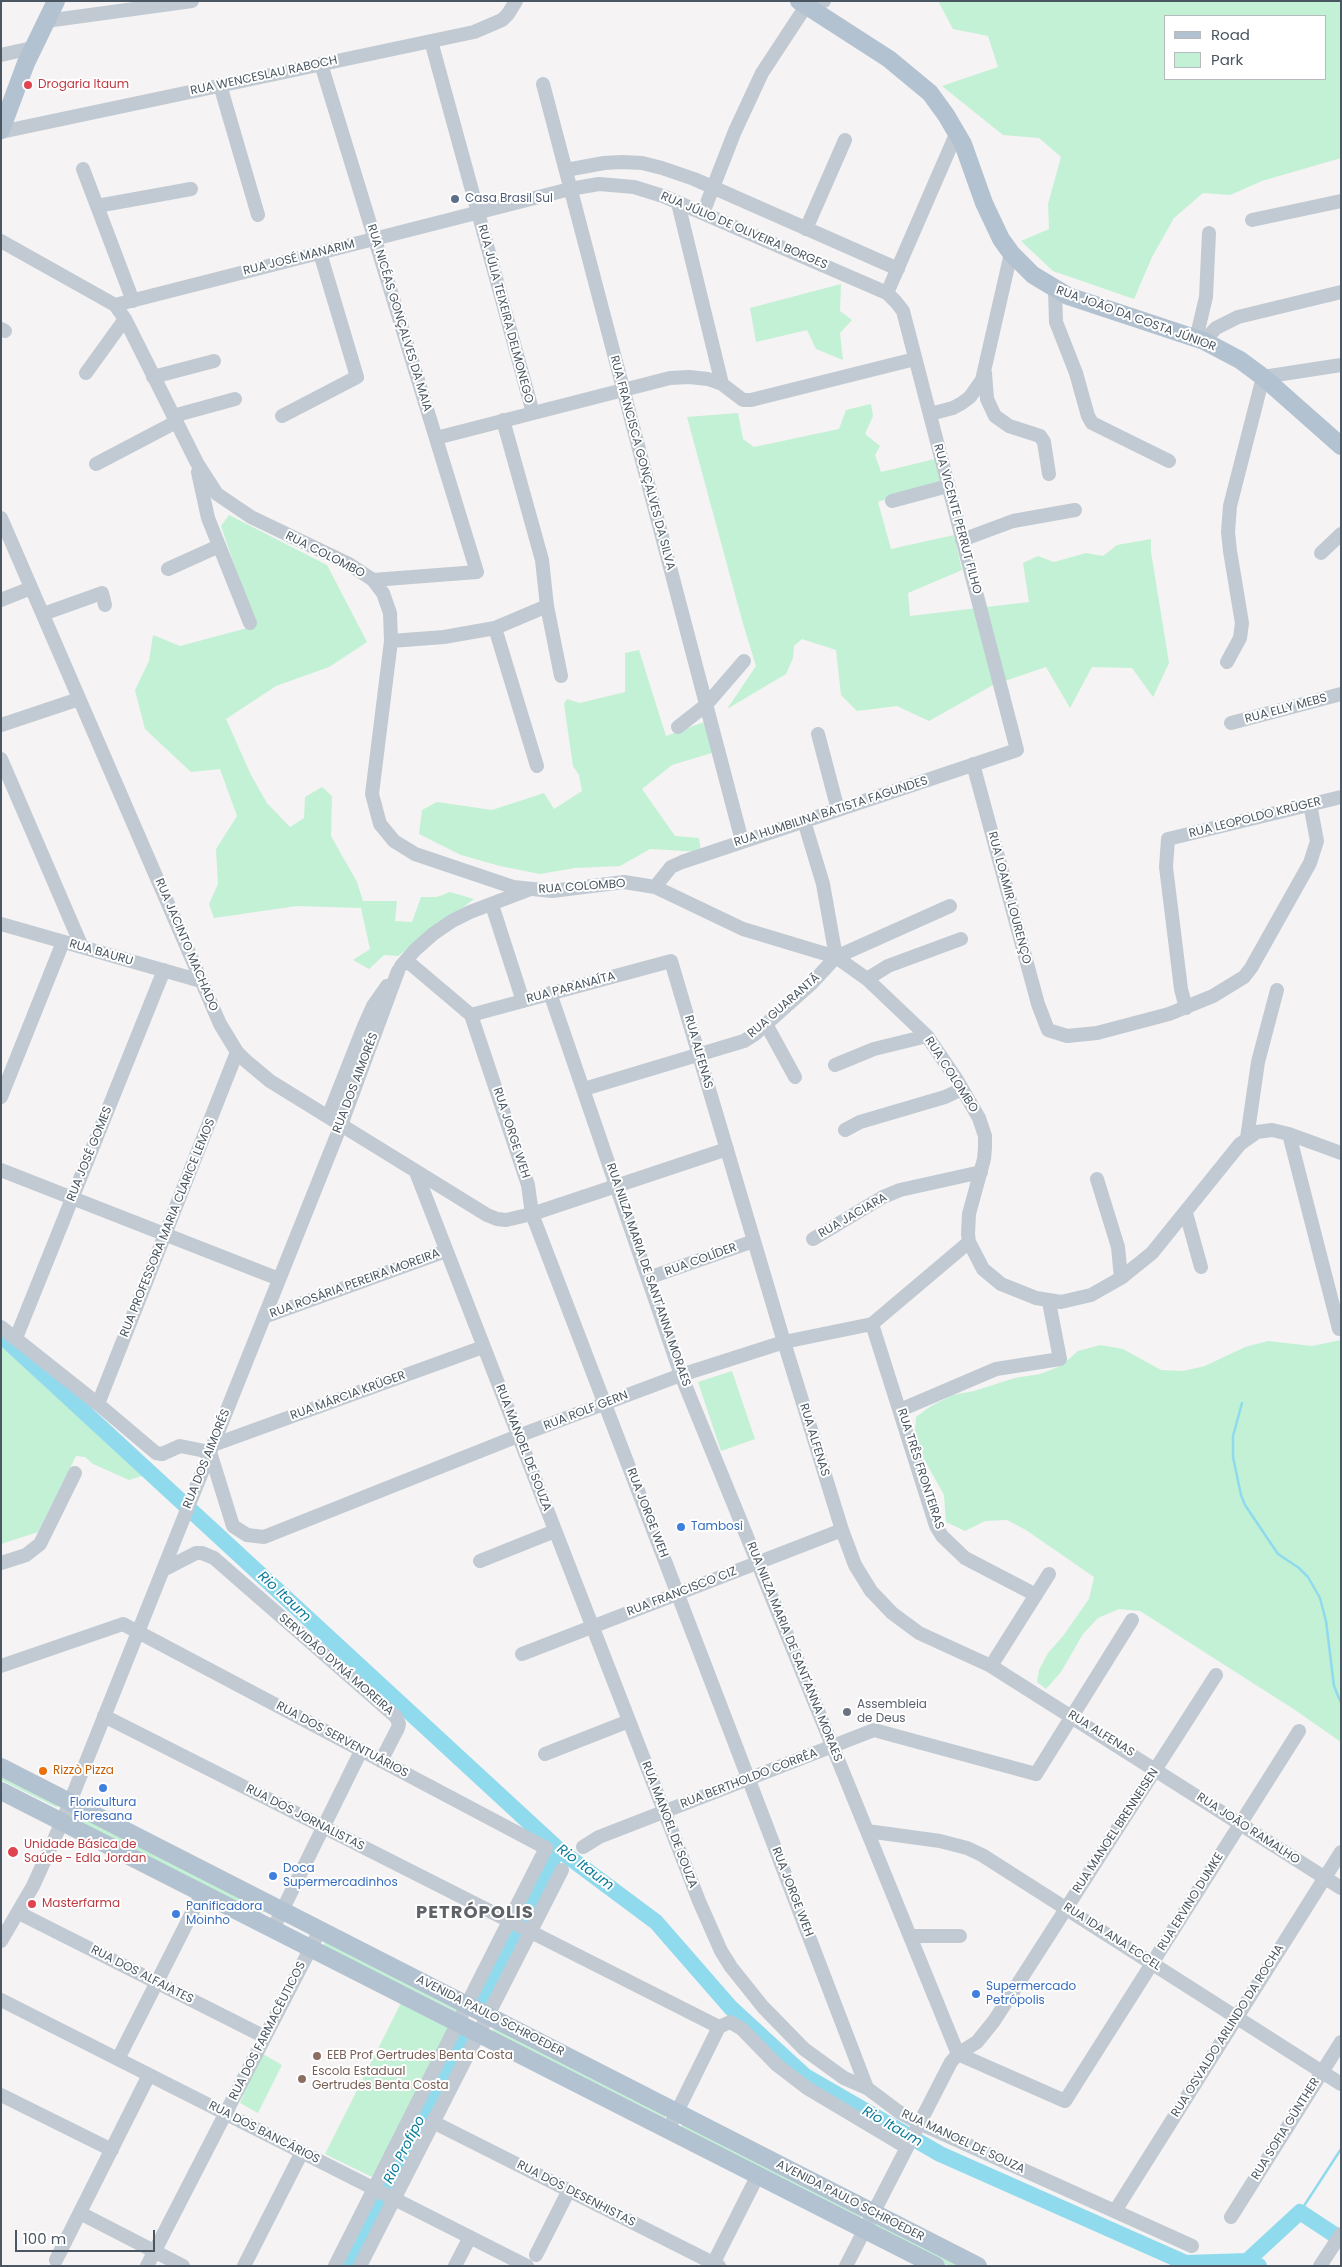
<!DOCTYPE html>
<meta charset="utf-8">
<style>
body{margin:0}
#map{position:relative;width:1342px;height:2267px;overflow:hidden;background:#f5f3f3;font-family:Poppins,sans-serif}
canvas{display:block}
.frame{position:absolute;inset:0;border:2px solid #4a5661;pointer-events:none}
.legend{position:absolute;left:1164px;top:15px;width:162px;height:65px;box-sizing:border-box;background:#fff;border:1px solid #b7bbc0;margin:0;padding:6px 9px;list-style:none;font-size:15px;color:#4a5661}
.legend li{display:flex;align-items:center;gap:10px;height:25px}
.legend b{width:25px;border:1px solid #b7bbc0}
.scale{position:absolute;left:15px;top:2230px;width:140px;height:22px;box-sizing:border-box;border:2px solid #4a5661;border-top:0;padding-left:6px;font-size:15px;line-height:18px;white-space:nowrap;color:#4a5661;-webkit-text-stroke:4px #fff;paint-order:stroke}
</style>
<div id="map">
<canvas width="1342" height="2267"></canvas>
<div class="frame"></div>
<ul class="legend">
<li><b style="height:6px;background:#b3c2d1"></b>Road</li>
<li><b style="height:14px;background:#c3f1d5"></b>Park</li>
</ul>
<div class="scale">100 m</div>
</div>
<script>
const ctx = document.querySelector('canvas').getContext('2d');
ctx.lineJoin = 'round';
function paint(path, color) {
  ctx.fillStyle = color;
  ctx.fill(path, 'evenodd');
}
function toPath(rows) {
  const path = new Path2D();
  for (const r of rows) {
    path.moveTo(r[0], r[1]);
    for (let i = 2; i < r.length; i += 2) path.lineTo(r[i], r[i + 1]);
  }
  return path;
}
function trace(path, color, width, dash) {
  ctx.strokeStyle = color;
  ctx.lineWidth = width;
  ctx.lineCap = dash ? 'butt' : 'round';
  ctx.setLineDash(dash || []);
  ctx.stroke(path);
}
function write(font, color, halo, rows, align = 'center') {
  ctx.font = font + ' Poppins,sans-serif';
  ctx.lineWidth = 4;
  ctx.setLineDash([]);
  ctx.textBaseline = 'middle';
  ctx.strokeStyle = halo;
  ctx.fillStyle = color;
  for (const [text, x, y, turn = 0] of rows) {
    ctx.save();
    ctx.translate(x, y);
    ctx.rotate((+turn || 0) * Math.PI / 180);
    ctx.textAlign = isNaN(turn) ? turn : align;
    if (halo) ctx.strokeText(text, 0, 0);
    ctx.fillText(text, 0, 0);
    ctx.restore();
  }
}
const green = toPath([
 [938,1,1341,1,1341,158,1262,181,1230,195,1203,193,1174,218,1152,257,1134,299,1053,271,1021,241,1049,229,1048,204,1061,157,1039,138,1003,135,942,86,998,67,988,36,953,29],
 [1166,16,1326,16,1326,79,1166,79],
 [841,284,840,311,852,320,840,333,843,360,816,349,807,330,756,342,750,308],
 [871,404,873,416,865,434,880,446,875,455,881,472,935,459,942,481,878,502,891,549,954,535,962,570,908,593,910,616,1029,602,1023,563,1038,556,1054,562,1086,553,1103,556,1117,545,1151,539,1151,552,1169,663,1153,697,1132,668,1092,667,1070,708,1046,667,993,685,929,721,897,706,857,711,841,695,836,650,802,639,794,646,793,658,786,674,727,709,756,666,742,620,687,417,738,413,743,439,754,447,839,429,846,410],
 [229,515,327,565,367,642,329,667,276,686,226,719,251,775,267,803,290,827,304,818,305,797,322,787,332,796,331,836,357,882,363,901,397,901,395,921,412,922,421,897,437,897,450,892,474,899,398,956,384,955,369,969,353,960,370,949,361,908,297,906,214,918,209,904,218,884,216,849,237,816,220,769,191,772,145,729,135,690,149,661,153,635,180,646,255,626,221,526],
 [639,650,666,736,707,721,715,752,672,765,642,789,675,836,699,838,701,852,650,849,620,866,575,868,540,874,500,866,461,855,419,834,422,810,437,802,492,810,544,793,554,809,582,791,579,775,573,766,564,704,567,699,580,703,625,692,625,653],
 [1341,1340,1341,1742,1292,1708,1140,1611,1119,1609,1098,1618,1083,1634,1061,1672,1046,1689,1037,1682,1039,1670,1048,1653,1063,1636,1089,1599,1094,1577,1026,1530,1007,1520,985,1521,965,1531,946,1522,944,1495,920,1452,915,1430,916,1417,931,1406,953,1395,974,1391,1015,1378,1040,1374,1061,1366,1078,1351,1100,1345,1123,1349,1161,1370,1183,1371,1205,1366,1245,1347,1268,1341,1312,1346],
 [1,1341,51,1383,127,1455,127,1459,145,1475,129,1480,93,1464,85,1457,76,1456,38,1532,1,1544],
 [732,1371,755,1439,721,1451,698,1382],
 [1,1774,59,1806,56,1807,1,1780],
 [80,1816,264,1911,264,1912,259,1913,79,1821],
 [324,1941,457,2006,457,2011,454,2011,324,1946],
 [401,2003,447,2026,450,2033,374,2177,370,2176,325,2154],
 [493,2027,665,2114,665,2118,493,2032],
 [263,2054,282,2065,258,2113,240,2103,244,2094,243,2093],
 [683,2123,861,2215,861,2218,681,2127],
 [876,2222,963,2266,949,2266,874,2227]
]);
const stream = toPath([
 [1242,1403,1233,1436,1233,1457,1241,1495,1245,1505,1278,1554,1299,1568,1308,1577,1320,1598,1326,1621,1334,1686,1341,1703],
 [1300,2212,1341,2149]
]);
const river = toPath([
 [5,1339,558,1849,656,1922,731,2008,805,2076,940,2154,1186,2263,1247,2261,1259,2266],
 [480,2003,558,1849],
 [1247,2261,1300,2212,1341,2239],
 [346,2266,463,2035]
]);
const minor = toPath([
 [46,21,192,1],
 [431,41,533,413],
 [1,55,32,48],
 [321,64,477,572,373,580],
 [543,84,742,841],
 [220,85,258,215],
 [1,132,474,32,502,20,508,14,516,1],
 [83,169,133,301],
 [566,170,604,163,622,162,642,163,662,168,694,179,898,269],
 [678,203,722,384],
 [97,206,191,189],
 [703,213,735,131,762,73,806,6,824,1],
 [1252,220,1341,201],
 [806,229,845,140],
 [1,241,115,305,125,319,197,463,217,494,251,517,349,564,373,580,383,593,390,613,391,641,372,794,380,824,394,841,415,854,513,887,552,891,624,882,655,887,743,929,836,957,867,979,927,1036,957,1080,979,1118,985,1136,985,1148,984,1159,969,1214,968,1234,969,1242,983,1269,1001,1284,1036,1298,1061,1302,1091,1295,1121,1278,1152,1253,1240,1144,1257,1132,1272,1130,1289,1134,1341,1153],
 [1055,290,1056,322,1076,373,1088,416,1092,423,1169,461],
 [887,293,957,132],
 [115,305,570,189,599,184,634,187,663,196,887,293,896,302,903,311,1017,750,682,862,671,867,655,887],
 [1,329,5,331],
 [1196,339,1206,297,1209,233],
 [1204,341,1216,328,1238,317,1341,292],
 [86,373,125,319],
 [985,373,987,399,995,416,1009,426,1040,436,1044,442,1049,474],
 [153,377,214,361],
 [930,414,953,408,962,403,970,397,982,380,1011,253],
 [173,416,235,399],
 [282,416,357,377,320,253],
 [503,420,542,560,547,606,561,676],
 [436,438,670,378,689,377,708,379,722,384,743,400,751,400,915,359],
 [96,464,176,422],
 [198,472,208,518,250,623],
 [892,501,948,486],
 [1,518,220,1024,237,1052,246,1061,270,1081,487,1215,497,1219,506,1220,532,1214,727,1149],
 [962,540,1013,521,1075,510],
 [1321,553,1341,534],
 [168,569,219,546],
 [1,600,31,588],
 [43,614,102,593,105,605],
 [495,628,537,766],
 [391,641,444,637,495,628,547,606],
 [1227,662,1240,638,1242,623,1230,551,1228,532,1230,506,1263,377,1341,365],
 [1231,723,1341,694],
 [1,725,79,699],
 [678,727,706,705,744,661],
 [818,734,838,810],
 [1,759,82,947],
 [973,764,1038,1004,1048,1030,1067,1036,1097,1033,1169,1014,1213,996,1244,977,1251,968,1310,863,1317,841,1310,804],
 [804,821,823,884,836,957],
 [492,905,523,1001],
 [1,924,201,981],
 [406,960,471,1015,528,1185,532,1214,867,2088],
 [401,966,415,950,433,934,452,921,470,912,528,890],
 [867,979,888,966,961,939],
 [550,993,681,1375,958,2054],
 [1186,1008,1181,989,1166,867,1168,839,1341,797],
 [471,1015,671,961,784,1342,842,1530,855,1565,871,1591,892,1613,919,1633,991,1666,1341,1888],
 [766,1024,795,1077],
 [835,1065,874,1049,927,1036],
 [584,1089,744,1041,755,1034,812,983,836,957,950,906],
 [1,1097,63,942],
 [328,1117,364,1026,373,1006,387,986],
 [845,1130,860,1122,945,1097,962,1089],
 [1289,1134,1339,1329],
 [1247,1138,1258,1062,1277,990],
 [1,1170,279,1279],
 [416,1172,699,1901,721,1951,731,1967,763,2007,804,2049,844,2078,867,2088,899,2112,919,2123,1192,2246],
 [1097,1179,1118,1247,1121,1278],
 [1186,1213,1201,1267],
 [813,1239,883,1197,900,1190,981,1172],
 [648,1278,754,1241],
 [264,1317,446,1251],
 [872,1324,936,1526,942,1536,965,1558,1036,1595],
 [1,1327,98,1404,156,1453,162,1454,180,1446,210,1452,233,1526,247,1535,264,1537,518,1436,681,1375,784,1342,872,1324,969,1242],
 [16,1338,164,970],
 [98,1404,237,1052],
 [900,1410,996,1369,1060,1359,1049,1302],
 [213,1445,483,1347],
 [480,1561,555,1531],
 [1,1563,26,1555,40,1544,75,1473],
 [163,1570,196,1553,202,1553,214,1558,396,1717,399,1724,398,1728,381,1761],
 [522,1654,842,1530],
 [1,1666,123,1624,546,1848,335,2266],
 [991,1666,1049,1574],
 [104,1716,719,2027],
 [545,1754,629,1721],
 [867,1831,940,1841,967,1848,982,1855,1341,2084],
 [583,1847,599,1837,874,1730,1036,1774,1132,1620],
 [19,1913,265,2037],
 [273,1929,361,1751],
 [910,1936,960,1936],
 [1,1941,33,1886,62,1822,341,1125,398,971],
 [1,2000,527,2266],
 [958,2054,1065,2101,1299,1731],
 [118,2059,202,1893],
 [1,2095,112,2150],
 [433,2122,719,2266],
 [668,2130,719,2027,730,2022,742,2029,777,2065,807,2088,906,2147],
 [1115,2211,1341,1852],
 [80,2213,183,2266],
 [1231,2217,1341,2042],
 [536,2255,569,2190],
 [56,2260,149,2075],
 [147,2266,320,1930],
 [244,2266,302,2152],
 [360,2266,562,1870],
 [455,2266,470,2237],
 [712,2266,758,2175],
 [846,2266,951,2062,958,2054,977,2042,994,2021,1216,1675],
 [1320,2266,1341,2234]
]);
const major = toPath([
 [799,1,889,59,930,93,946,115,963,144,984,203,1001,239,1011,253,1033,275,1068,296,1204,341,1240,360,1263,377,1341,446],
 [1,130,26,63,56,1],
 [1,1767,978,2266],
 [1,1791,936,2266]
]);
const markers = [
 [28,85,5,"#e0444e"],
 [455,199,5,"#5c6f8a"],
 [681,1527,5,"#3f7fe0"],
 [847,1712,5,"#6b7280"],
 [43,1771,5,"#e8710a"],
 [103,1788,5,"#3f7fe0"],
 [13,1852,6,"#e0444e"],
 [273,1876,5,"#3f7fe0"],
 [32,1904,5,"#e0444e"],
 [176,1914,5,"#3f7fe0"],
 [976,1994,5,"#3f7fe0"],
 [317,2056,5,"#8d6e63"],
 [302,2079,5,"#8d6e63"]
];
const streetNames = [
 ["RUA WENCESLAU RABOCH",264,76,-12],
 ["RUA JÚLIO DE OLIVEIRA BORGES",744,231,23],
 ["RUA JOSÉ MANARIM",299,258,-14],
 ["RUA JÚLIA TEIXEIRA DELMONEGO",505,314,75],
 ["RUA NICÉAS GONÇALVES DA MAIA",399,318,73],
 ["RUA JOÃO DA COSTA JÚNIOR",1136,319,20],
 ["RUA FRANCISCA GONÇALVES DA SILVA",642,463,75],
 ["RUA VICENTE PERRUT FILHO",957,519,75],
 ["RUA COLOMBO",325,555,27],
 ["RUA ELLY MEBS",1286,709,-15],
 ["RUA HUMBILINA BATISTA FAGUNDES",831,812,-18],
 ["RUA LEOPOLDO KRÜGER",1255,818,-14],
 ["RUA COLOMBO",582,887,-4],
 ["RUA LOAMIR LOURENÇO",1009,898,75],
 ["RUA JACINTO MACHADO",186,945,67],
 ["RUA BAURU",101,953,16],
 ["RUA PARANAÍTA",571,988,-15],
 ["RUA GUARANTÃ",784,1006,-41],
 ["RUA ALFENAS",698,1052,74],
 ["RUA COLOMBO",951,1075,57],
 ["RUA DOS AIMORÉS",356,1083,-69],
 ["RUA JORGE WEH",511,1133,72],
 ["RUA JOSÉ GOMES",90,1154,-68],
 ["RUA JACIARA",853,1216,-30],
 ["RUA PROFESSORA MARIA CLARICE LEMOS",168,1228,-68],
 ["RUA COLÍDER",701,1260,-20],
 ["RUA NILZA MARIA DE SANT'ANNA MORAES",648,1275,71],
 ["RUA ROSÁRIA PEREIRA MOREIRA",355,1284,-20],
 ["RUA MÁRCIA KRÜGER",348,1396,-20],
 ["RUA ROLF GERN",586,1411,-21],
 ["RUA ALFENAS",814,1440,73],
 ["RUA MANOEL DE SOUZA",523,1448,69],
 ["RUA DOS AIMORÉS",207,1459,-68],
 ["RUA TRÊS FRONTEIRAS",920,1469,72],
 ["RUA JORGE WEH",647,1513,69],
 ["RUA FRANCISCO CIZ",682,1592,-21],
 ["RUA NILZA MARIA DE SANT'ANNA MORAES",794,1652,68],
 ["SERVIDÃO DYNÁ MOREIRA",336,1665,41],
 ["RUA ALFENAS",1101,1734,32],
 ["RUA DOS SERVENTUÁRIOS",342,1740,28],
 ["RUA BERTHOLDO CORRÊA",749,1779,-21],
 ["RUA DOS JORNALISTAS",305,1818,27],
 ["RUA MANOEL DE SOUZA",669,1825,69],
 ["RUA JOÃO RAMALHO",1248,1829,33],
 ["RUA MANOEL BRENNEISEN",1116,1831,-57],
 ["RUA JORGE WEH",792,1892,69],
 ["RUA ERVINO DUMKE",1191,1902,-58],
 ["RUA IDA ANA ECCEL",1112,1937,33],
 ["RUA DOS ALFAIATES",142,1975,27],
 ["AVENIDA PAULO SCHROEDER",490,2016,27],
 ["RUA DOS FARMACÊUTICOS",268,2031,-63],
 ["RUA OSVALDO ARLINDO DA ROCHA",1228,2031,-58],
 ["RUA SOFIA GÜNTHER",1286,2129,-58],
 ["RUA DOS BANCÁRIOS",264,2133,27],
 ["RUA MANOEL DE SOUZA",963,2142,25],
 ["RUA DOS DESENHISTAS",576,2194,27],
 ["AVENIDA PAULO SCHROEDER",850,2201,27]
];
const healthNames = [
 ["Drogaria Itaum",38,85],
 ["Unidade Básica de",24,1845],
 ["Saúde - Edla Jordan",24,1859],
 ["Masterfarma",42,1904]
];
const serviceNames = [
 ["Casa Brasil Sul",465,199]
];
const shopNames = [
 ["Tambosi",691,1527],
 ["Floricultura",103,1803,"center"],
 ["Floresana",103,1817,"center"],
 ["Doca",283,1869],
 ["Supermercadinhos",283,1883],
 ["Panificadora",186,1907],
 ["Moinho",186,1921],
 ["Supermercado",986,1987],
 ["Petrópolis",986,2001]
];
const worshipNames = [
 ["Assembleia",857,1705],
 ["de Deus",857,1719]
];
const foodNames = [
 ["Rizzò Pizza",53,1771]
];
const educationNames = [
 ["EEB Prof Gertrudes Benta Costa",327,2056],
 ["Escola Estadual",312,2072],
 ["Gertrudes Benta Costa",312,2086]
];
const waterNames = [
 ["Rio Itaum",284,1597,43],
 ["Rio Itaum",585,1868,37],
 ["Rio Itaum",892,2127,30],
 ["Rio Profipo",405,2150,-63]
];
const districtNames = [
 ["PETRÓPOLIS",475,1913]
];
paint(green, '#c3f1d5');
trace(stream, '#90daee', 2.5);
trace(river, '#90daee', 16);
trace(minor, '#c1cad2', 14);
trace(major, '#b3c2d1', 18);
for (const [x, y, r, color] of markers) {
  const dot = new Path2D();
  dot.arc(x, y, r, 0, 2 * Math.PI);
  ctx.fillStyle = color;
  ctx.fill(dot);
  trace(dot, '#fff', 2);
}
write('12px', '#4a5661', '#fff', streetNames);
write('12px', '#be3a42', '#fff', healthNames, 'left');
write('12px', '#4e5e75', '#fff', serviceNames, 'left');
write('12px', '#366cbe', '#fff', shopNames, 'left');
write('12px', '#5b616d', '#fff', worshipNames, 'left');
write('12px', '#c56008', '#fff', foodNames, 'left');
write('12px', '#785e54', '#fff', educationNames, 'left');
write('italic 14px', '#0c7c9b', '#fff', waterNames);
ctx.letterSpacing = '1px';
write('bold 18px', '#5f6368', '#fff', districtNames);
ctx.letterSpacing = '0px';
</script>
